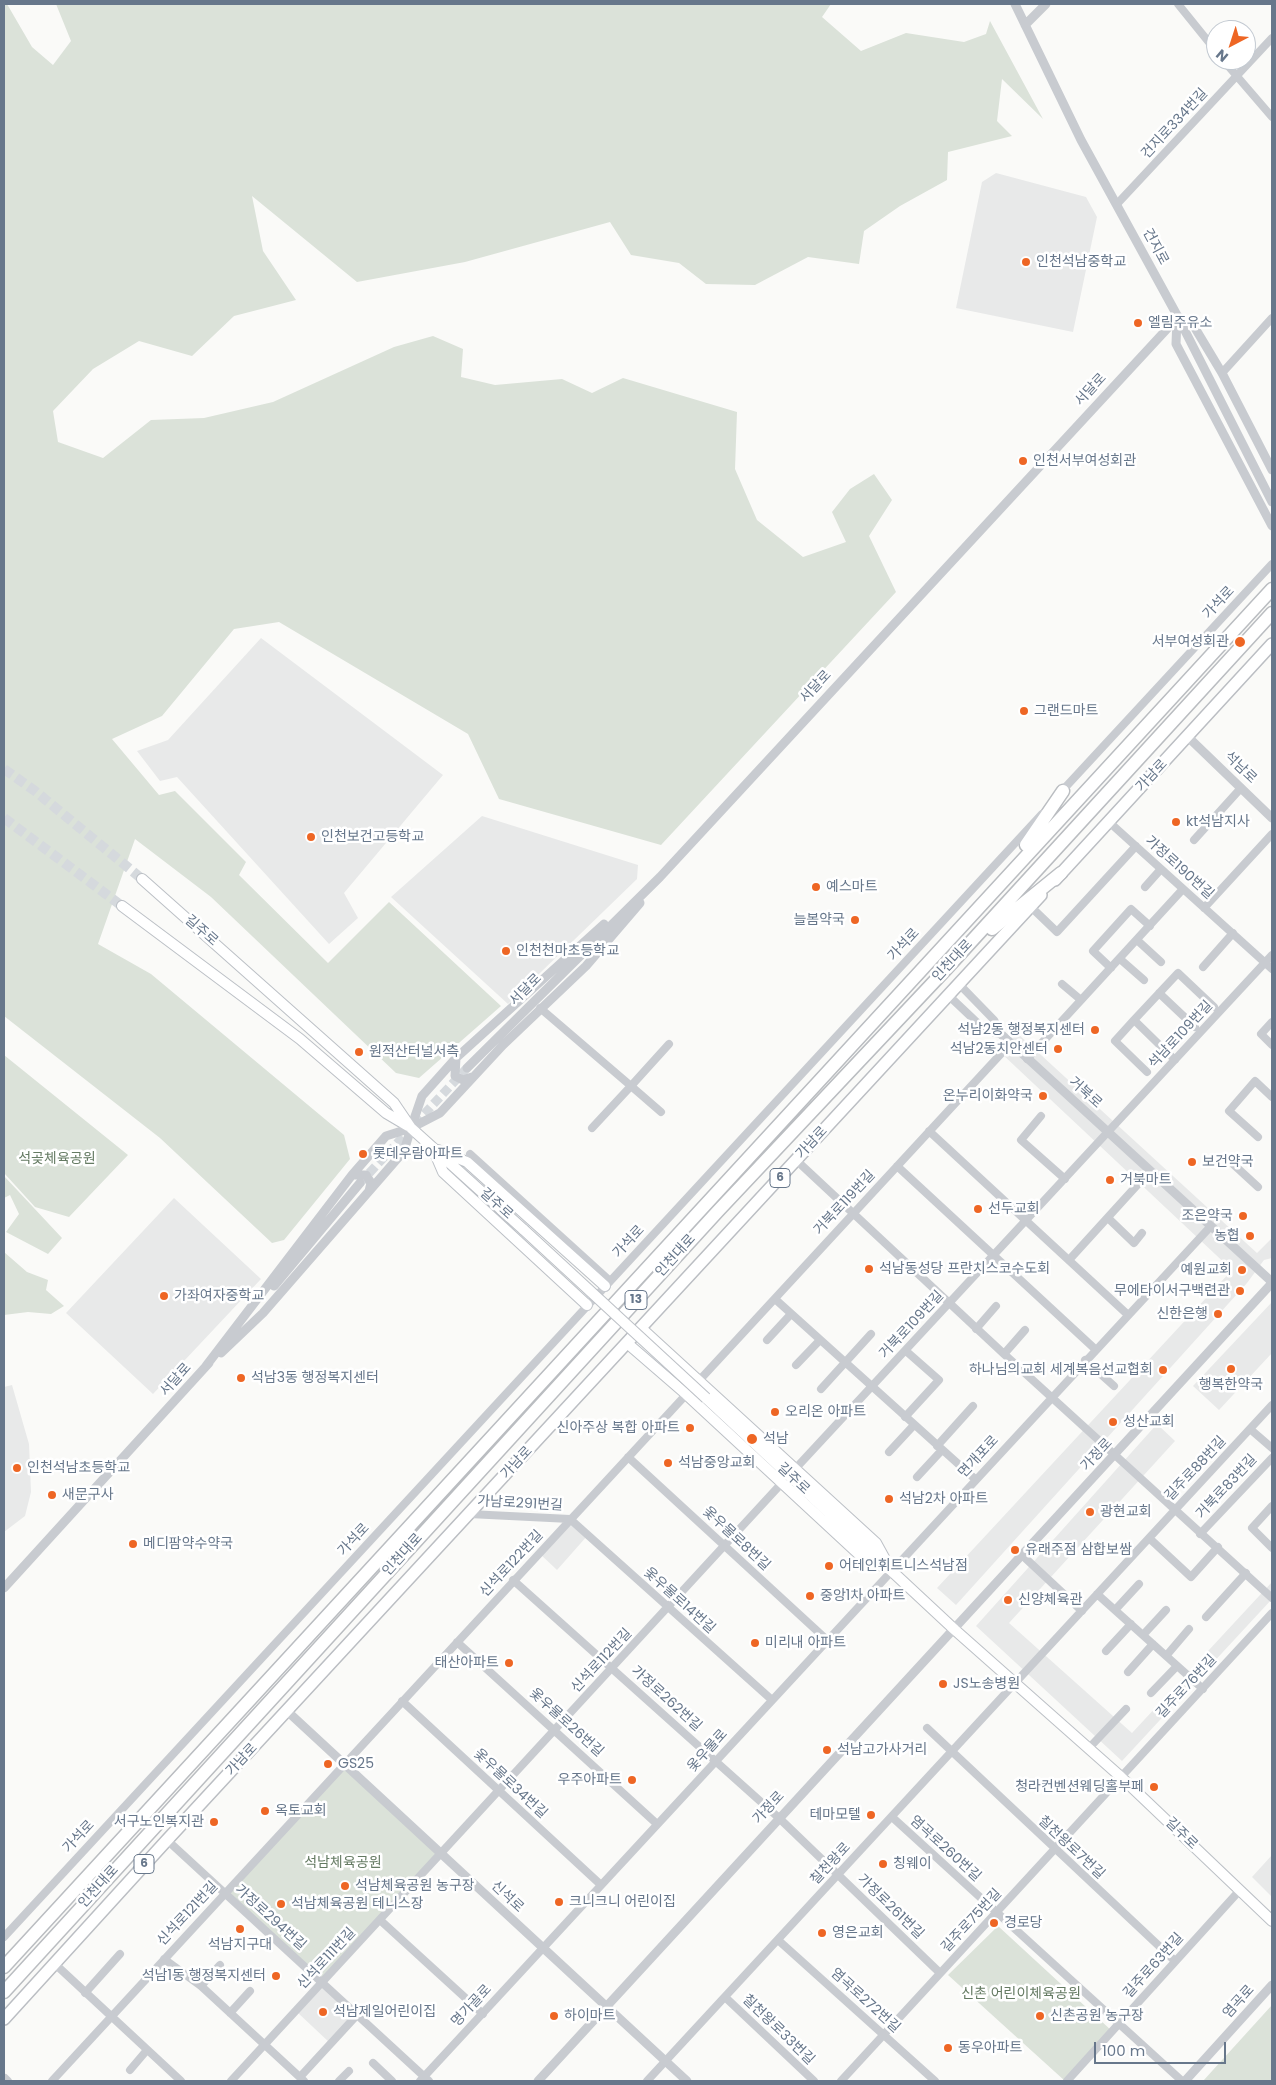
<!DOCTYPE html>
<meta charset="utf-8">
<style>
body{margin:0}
#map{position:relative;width:1276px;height:2085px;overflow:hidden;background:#fafaf8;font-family:Poppins,sans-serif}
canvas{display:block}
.frame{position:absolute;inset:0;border:5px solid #67778b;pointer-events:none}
.north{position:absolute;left:1206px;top:20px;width:50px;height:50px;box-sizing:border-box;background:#fff;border:1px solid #c2c9d1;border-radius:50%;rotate:220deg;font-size:14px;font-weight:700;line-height:20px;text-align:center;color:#67778b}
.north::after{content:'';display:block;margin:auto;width:18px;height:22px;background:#ee6624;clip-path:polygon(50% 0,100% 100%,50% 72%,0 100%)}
.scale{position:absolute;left:1094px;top:2042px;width:132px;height:22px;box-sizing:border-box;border:2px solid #67778b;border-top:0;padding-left:6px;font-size:15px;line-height:18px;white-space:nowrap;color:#67778b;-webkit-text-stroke:4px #fff;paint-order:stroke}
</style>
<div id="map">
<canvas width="1276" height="2085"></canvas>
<div class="frame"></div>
<div class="north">N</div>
<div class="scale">100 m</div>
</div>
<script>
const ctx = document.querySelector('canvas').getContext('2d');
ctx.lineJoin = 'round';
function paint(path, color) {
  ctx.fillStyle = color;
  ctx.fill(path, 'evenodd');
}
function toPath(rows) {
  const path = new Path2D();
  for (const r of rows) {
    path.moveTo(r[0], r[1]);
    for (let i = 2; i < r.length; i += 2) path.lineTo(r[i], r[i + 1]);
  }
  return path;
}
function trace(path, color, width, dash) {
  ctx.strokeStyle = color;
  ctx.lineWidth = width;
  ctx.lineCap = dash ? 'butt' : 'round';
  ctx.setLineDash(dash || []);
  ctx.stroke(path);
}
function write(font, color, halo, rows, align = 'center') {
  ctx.font = font + ' Poppins,"Noto Sans KR",sans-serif';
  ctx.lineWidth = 5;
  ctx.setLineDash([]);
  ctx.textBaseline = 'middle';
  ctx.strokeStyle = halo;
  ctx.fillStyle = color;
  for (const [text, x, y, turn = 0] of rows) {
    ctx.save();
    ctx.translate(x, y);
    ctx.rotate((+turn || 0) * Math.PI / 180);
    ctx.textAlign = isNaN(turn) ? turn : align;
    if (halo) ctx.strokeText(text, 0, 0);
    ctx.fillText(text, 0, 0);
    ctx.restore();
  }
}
const built = toPath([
 [996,173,1086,197,1097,217,1073,332,956,308,982,182],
 [261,638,443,775,344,893,358,918,329,944,177,777,160,781,137,751,168,740],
 [482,816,638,865,637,879,508,1004,391,897],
 [1017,1033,1257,1253,1272,1238,1272,1258,1264,1260,1247,1283,956,1605,937,1588,1232,1270,1001,1053],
 [174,1198,261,1279,153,1394,66,1313],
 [1272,1302,1272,1353,1219,1410,1193,1386],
 [12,1385,29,1444,31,1492,25,1516,4,1532,4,1387],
 [1157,1424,1175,1441,1009,1623,1132,1733,1272,1582,1272,1599,1122,1761,976,1626],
 [570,1519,588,1535,557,1570,539,1553],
 [1272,1855,1272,1897,1252,1877],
 [322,1983,357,2015,331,2044,296,2011]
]);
const green = toPath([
 [4,4,7,4,32,47,53,65,71,41,56,4,831,4,822,17,861,51,906,33,964,42,986,34,990,21,1043,119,1002,79,997,121,1012,136,948,152,947,180,900,206,864,231,859,264,808,257,755,285,706,284,679,263,631,255,610,222,465,262,357,282,252,196,263,251,296,300,234,316,192,356,139,341,93,369,53,411,58,442,103,458,151,420,204,418,273,402,394,347,433,336,463,349,461,377,495,385,562,379,592,393,623,378,737,412,735,469,757,520,803,557,846,542,832,512,850,489,874,474,892,500,869,536,896,592,661,845,499,799,468,734,279,622,234,629,162,716,112,739,159,795,175,791,246,862,239,875,328,963,389,902,501,1006,419,1078,396,1073,211,897,135,839,98,944,151,974,344,1135,350,1159,284,1240,272,1243,160,1138,4,1016],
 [4,1055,128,1155,69,1217,35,1207,4,1173],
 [4,1176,62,1238,48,1254,6,1232,19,1214,10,1195,4,1198],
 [4,1252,27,1272,48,1280,46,1290,64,1306,51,1314,28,1312,4,1315],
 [343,1764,441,1854,322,1983,224,1893],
 [998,1926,1112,2031,1065,2081,948,1975],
 [1272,2005,1272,2081,1203,2081]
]);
const tertiaryTunnel = toPath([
 [360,1183,467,1068]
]);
const secondaryTunnel = toPath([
 [4,769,35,791,142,879],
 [4,818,122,906]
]);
const minor = toPath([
 [1178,4,1216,51],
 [1223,60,1272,117],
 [1117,204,1272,38],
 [1222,373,1272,318],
 [1061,792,1272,564],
 [1109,822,1272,969],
 [1194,840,1241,788],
 [1145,887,1161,869],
 [1030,906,1057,932,1136,846],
 [1204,908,1272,834],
 [1137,940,1161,962],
 [1120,959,1144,980],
 [1203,967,1233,933],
 [1111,968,1093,951,1131,909,1150,926],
 [958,983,994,1020,1002,1035],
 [1062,984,1081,1000],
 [1159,993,1195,1027],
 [948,995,985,1030,1002,1035],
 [540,1008,631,1086,592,1128],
 [1134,1020,1178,973,1214,1007],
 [1272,1022,1261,1034,1272,1045],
 [1027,1059,1183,889],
 [1147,1072,1115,1041,1134,1020,1175,1060],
 [661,1112,631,1086,669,1044],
 [1041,1116,1021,1140,1065,1179],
 [929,1131,1127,1314],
 [1258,1137,1229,1111,1255,1081,1272,1097],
 [470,1154,610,1281],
 [796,1160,1004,1354,1272,1598],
 [1233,1164,1258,1187],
 [897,1166,1095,1349],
 [1108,1218,1134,1243,1142,1233],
 [1069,1260,1150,1171],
 [775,1299,975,1479],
 [976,1329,996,1306],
 [767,1340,791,1314],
 [1004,1354,1025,1330],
 [1085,1360,1114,1386],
 [796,1365,820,1340],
 [821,1389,871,1334],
 [905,1417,939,1380,906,1351],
 [1250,1429,1272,1448],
 [937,1446,973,1406],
 [889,1452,914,1425],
 [628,1457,827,1640],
 [796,1468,1272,955],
 [917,1477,942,1450],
 [1272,1506,1252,1528,1272,1548],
 [469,1514,570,1519,772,1700],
 [1200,1534,1272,1458],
 [1149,1538,1191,1577,1218,1547],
 [1023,1556,1082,1611],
 [513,1580,779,1818,940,1973],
 [1097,1594,1203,1689],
 [1115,1610,1139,1584],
 [1206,1617,1246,1573],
 [1143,1635,1166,1610],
 [457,1642,657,1824],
 [1106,1651,1131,1624],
 [1166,1656,1189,1629],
 [1128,1672,1153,1644],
 [1151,1693,1177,1666],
 [402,1701,601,1885],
 [927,1728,1175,1961],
 [1089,1748,1126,1709],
 [892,1817,1182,2081],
 [167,1840,429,2081],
 [380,1920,483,2014],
 [4,1937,1042,814],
 [778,1940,935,2081],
 [164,1959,201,1986,304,2081],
 [55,1964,181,2081],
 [201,1986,220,1965],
 [85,1993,120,1954],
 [725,1997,814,2081],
 [230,2013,250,1991],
 [373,2063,392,2081],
 [130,2070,147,2050],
 [300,2077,357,2015],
 [5,2078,8,2081],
 [52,2081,1010,1044],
 [231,2081,781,1484],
 [339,2081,349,2071],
 [420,2081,1211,1226],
 [647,2081,1272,1405],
 [841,2081,1272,1613],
 [1067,2081,1240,1890]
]);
const tertiary = toPath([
 [1015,4,1081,140,1178,317,1272,502],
 [1025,25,1046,4],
 [1178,317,1192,323,1222,373,1272,470],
 [1177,318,1176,344,1272,526],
 [1188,737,1272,818],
 [1002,1035,1272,1282],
 [456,1058,455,1076,463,1080,472,1077],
 [467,1068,660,877,1178,317],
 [352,1175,366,1175,371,1183,369,1191],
 [274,1286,360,1183],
 [221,1353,263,1313,404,1151,411,1128,440,1113,503,1045,586,966,640,903],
 [206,1366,352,1175,386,1136,411,1128,422,1096,456,1058,604,924],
 [4,1588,209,1363],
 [287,1711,687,2081],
 [538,2081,1272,1283],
 [1185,2081,1272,1985]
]);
const secondary = toPath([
 [142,879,394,1103,411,1128,524,1230],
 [122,906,300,1039,386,1113,408,1126],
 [438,1150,467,1162,605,1286],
 [434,1151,443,1172,587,1305],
 [641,1328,876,1543,887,1563],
 [627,1343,686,1394,862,1557,884,1567],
 [706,1398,955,1630,1121,1777,1272,1921]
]);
const primary = toPath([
 [1055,880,1272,644],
 [4,2019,167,1840,1041,895]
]);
const trunk = toPath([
 [1026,845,1063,791],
 [992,929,1061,873],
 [4,1967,1272,589],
 [4,1992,718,1211,947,968,1272,613]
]);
const secondaryBridge = toPath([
 [524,1230,706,1398]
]);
const markers = [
 [1026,262,5,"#ee6624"],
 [1138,323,5,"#ee6624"],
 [1023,461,5,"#ee6624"],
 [1240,642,6,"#ee6624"],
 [1024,711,5,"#ee6624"],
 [1176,822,5,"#ee6624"],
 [311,837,5,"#ee6624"],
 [816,887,5,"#ee6624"],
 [855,920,5,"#ee6624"],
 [506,951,5,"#ee6624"],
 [1095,1030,5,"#ee6624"],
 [1058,1049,5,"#ee6624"],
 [359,1052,5,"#ee6624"],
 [1043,1096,5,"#ee6624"],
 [363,1154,5,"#ee6624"],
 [1192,1162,5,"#ee6624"],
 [1110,1180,5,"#ee6624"],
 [978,1209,5,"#ee6624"],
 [1243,1216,5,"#ee6624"],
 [1250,1236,5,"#ee6624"],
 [869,1269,5,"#ee6624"],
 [1242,1270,5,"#ee6624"],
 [1240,1291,5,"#ee6624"],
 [164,1296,5,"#ee6624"],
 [1218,1314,5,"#ee6624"],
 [1231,1369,5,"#ee6624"],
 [1163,1370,5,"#ee6624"],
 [241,1378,5,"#ee6624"],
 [775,1412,5,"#ee6624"],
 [1113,1422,5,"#ee6624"],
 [690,1428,5,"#ee6624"],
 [752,1439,6,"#ee6624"],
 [668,1463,5,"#ee6624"],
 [17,1468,5,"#ee6624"],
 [52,1495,5,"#ee6624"],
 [889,1499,5,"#ee6624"],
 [1090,1512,5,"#ee6624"],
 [133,1544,5,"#ee6624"],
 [1015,1550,5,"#ee6624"],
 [829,1566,5,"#ee6624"],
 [810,1596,5,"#ee6624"],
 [1008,1600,5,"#ee6624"],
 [755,1643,5,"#ee6624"],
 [509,1663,5,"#ee6624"],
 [943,1684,5,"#ee6624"],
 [827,1750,5,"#ee6624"],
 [328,1764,5,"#ee6624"],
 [632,1780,5,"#ee6624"],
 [1154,1787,5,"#ee6624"],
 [265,1811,5,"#ee6624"],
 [871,1815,5,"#ee6624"],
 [214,1822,5,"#ee6624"],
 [883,1864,5,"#ee6624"],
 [345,1886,5,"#ee6624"],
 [559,1902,5,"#ee6624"],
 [281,1904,5,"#ee6624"],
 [994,1923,5,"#ee6624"],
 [240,1929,5,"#ee6624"],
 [822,1933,5,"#ee6624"],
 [276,1976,5,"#ee6624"],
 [323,2012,5,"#ee6624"],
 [554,2016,5,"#ee6624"],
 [1040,2016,5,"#ee6624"],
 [948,2048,5,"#ee6624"]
];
const shields = [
 [780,1178,20],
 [636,1300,22],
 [144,1864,20]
];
const shieldNames = [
 ["6",780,1178],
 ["13",636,1300],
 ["6",144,1864]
];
const streetNames = [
 ["건지로334번길",1175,124,-47],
 ["건지로",1155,247,62],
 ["서달로",1091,390,-47],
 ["가석로",1219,603,-47],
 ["서달로",816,687,-47],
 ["석남로",1240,768,44],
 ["가남로",1152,776,-47],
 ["가정로190번길",1179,868,42],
 ["길주로",201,931,41],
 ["가석로",904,945,-47],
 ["인천대로",953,961,-47],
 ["서달로",526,990,-45],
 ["석남로109번길",1181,1035,-47],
 ["거북로",1085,1093,42],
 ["가남로",812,1143,-47],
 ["거북로119번길",845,1203,-47],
 ["길주로",496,1204,42],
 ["가석로",629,1242,-47],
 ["인천대로",676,1256,-48],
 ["거북로109번길",912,1325,-47],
 ["서달로",176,1380,-48],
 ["가정로",1097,1455,-47],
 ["면개포로",979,1457,-47],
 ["가남로",517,1463,-47],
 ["길주로88번길",1196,1469,-47],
 ["길주로",793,1479,43],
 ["거북로83번길",1227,1487,-47],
 ["가남로291번길",520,1504,3],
 ["옻우물로8번길",736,1539,43],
 ["가석로",354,1540,-47],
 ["인천대로",403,1555,-48],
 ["신석로122번길",512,1564,-47],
 ["옻우물로14번길",679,1601,42],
 ["신석로112번길",602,1661,-47],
 ["길주로76번길",1187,1687,-47],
 ["가정로262번길",666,1699,42],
 ["옻우물로26번길",566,1723,42],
 ["옻우물로",708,1751,-48],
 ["가남로",242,1760,-47],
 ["옻우물로34번길",510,1784,43],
 ["가정로",769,1808,-47],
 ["길주로",1181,1834,44],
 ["가석로",79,1837,-47],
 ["칠천왕로7번길",1071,1848,43],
 ["염곡로260번길",945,1849,42],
 ["칠천왕로",831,1864,-47],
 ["인천대로",99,1887,-48],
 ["신석로",507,1897,43],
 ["가정로261번길",890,1907,44],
 ["신석로121번길",188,1914,-47],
 ["가정로294번길",270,1918,42],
 ["길주로75번길",972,1921,-47],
 ["신석로111번길",327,1959,-47],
 ["길주로63번길",1154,1966,-48],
 ["염곡로272번길",865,2001,42],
 ["염곡로",1239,2002,-48],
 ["명가골로",472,2006,-47],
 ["칠천왕로33번길",778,2030,44]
];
const poiNames = [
 ["인천석남중학교",1036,262],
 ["엘림주유소",1148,323],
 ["인천서부여성회관",1033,461],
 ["서부여성회관",1229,642,"right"],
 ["그랜드마트",1034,711],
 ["kt석남지사",1186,822],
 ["인천보건고등학교",321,837],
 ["예스마트",826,887],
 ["늘봄약국",845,920,"right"],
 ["인천천마초등학교",516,951],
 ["석남2동 행정복지센터",1085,1030,"right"],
 ["석남2동치안센터",1048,1049,"right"],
 ["원적산터널서측",369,1052],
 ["온누리이화약국",1033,1096,"right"],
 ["롯데우람아파트",373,1154],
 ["보건약국",1202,1162],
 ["거북마트",1120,1180],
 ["선두교회",988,1209],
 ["조은약국",1233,1216,"right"],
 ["농협",1240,1236,"right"],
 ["석남동성당 프란치스코수도회",879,1269],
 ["예원교회",1232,1270,"right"],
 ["무에타이서구백련관",1230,1291,"right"],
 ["가좌여자중학교",174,1296],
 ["신한은행",1208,1314,"right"],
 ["하나님의교회 세계복음선교협회",1153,1370,"right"],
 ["석남3동 행정복지센터",251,1378],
 ["행복한약국",1231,1385,"center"],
 ["오리온 아파트",785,1412],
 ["성산교회",1123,1422],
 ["신아주상 복합 아파트",680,1428,"right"],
 ["석남",763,1439],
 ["석남중앙교회",678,1463],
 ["인천석남초등학교",27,1468],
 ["새문구사",62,1495],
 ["석남2차 아파트",899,1499],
 ["광현교회",1100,1512],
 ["메디팜약수약국",143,1544],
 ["유래주점 삼합보쌈",1025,1550],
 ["어테인휘트니스석남점",839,1566],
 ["중앙1차 아파트",820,1596],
 ["신양체육관",1018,1600],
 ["미리내 아파트",765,1643],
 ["태산아파트",499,1663,"right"],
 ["JS노송병원",953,1684],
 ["석남고가사거리",837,1750],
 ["GS25",338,1764],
 ["우주아파트",622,1780,"right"],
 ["청라컨벤션웨딩홀부페",1144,1787,"right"],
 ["옥토교회",275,1811],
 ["테마모텔",861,1815,"right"],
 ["서구노인복지관",204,1822,"right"],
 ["칭웨이",893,1864],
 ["석남체육공원 농구장",355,1886],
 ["크니크니 어린이집",569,1902],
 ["석남체육공원 테니스장",291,1904],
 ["경로당",1004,1923],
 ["영은교회",832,1933],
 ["석남지구대",240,1945,"center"],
 ["석남1동 행정복지센터",266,1976,"right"],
 ["석남제일어린이집",333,2012],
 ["하이마트",564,2016],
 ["신촌공원 농구장",1050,2016],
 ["동우아파트",958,2048]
];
const parkNames = [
 ["석곶체육공원",57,1159],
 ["석남체육공원",343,1863],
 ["신촌 어린이체육공원",1021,1994]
];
paint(built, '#e8e9e9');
paint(green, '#dbe2d9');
trace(tertiaryTunnel, '#d5d9dd', 9, [9, 4.5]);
trace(secondaryTunnel, '#d5d9dd', 10, [10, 5]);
trace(secondary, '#bcc0c6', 12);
trace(primary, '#bbbec3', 14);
trace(trunk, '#babdc1', 15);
trace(minor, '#c8cbd0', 8);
trace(tertiary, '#c8cbd0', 9);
trace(secondary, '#fff', 10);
trace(primary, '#fff', 11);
trace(trunk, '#fff', 12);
trace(secondaryBridge, '#bcc0c6', 12, []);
trace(secondaryBridge, '#fff', 10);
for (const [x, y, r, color] of markers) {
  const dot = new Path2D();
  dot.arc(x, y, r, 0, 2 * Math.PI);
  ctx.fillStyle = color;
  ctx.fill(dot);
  trace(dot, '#fff', 2);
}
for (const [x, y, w] of shields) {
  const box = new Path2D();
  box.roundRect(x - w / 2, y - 9.5, w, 19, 4);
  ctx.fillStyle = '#fff';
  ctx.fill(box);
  trace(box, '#67778b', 1);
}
write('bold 12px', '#67778b', null, shieldNames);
write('14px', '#67778b', '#fff', streetNames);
write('14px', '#67778b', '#fff', poiNames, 'left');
write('14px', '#657b63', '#fff', parkNames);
</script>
